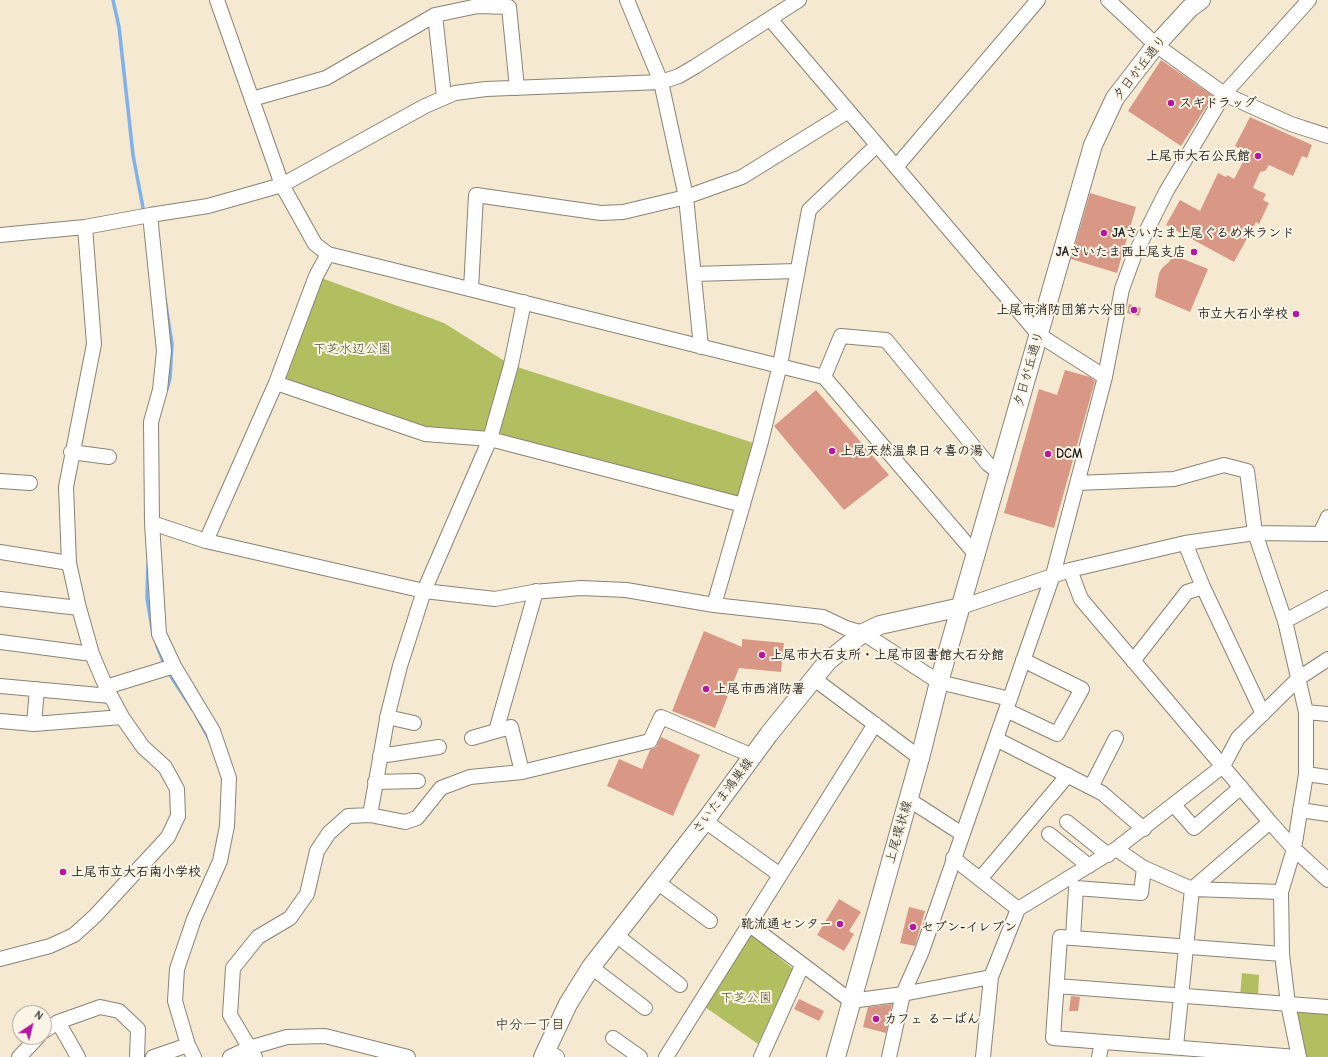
<!DOCTYPE html>
<meta charset="utf-8">
<style>
body{margin:0}
#map{position:relative;width:1328px;height:1057px;overflow:hidden;background:#f5ead1;font-family:"Comic Neue",sans-serif}
canvas{display:block}
.north{position:absolute;left:12px;top:1005px;width:40px;height:40px;box-sizing:border-box;background:#fcf5e5;border:1px solid #a29e95;border-radius:50%;rotate:35deg;font-size:11px;font-weight:700;line-height:16px;text-align:center;color:#1c1c1c}
.north::after{content:'';display:block;margin:auto;width:14px;height:18px;background:#b5179e;clip-path:polygon(50% 0,100% 100%,50% 72%,0 100%)}
</style>
<div id="map">
<canvas width="1328" height="1057"></canvas>
<div class="north">N</div>
</div>
<script>
const ctx = document.querySelector('canvas').getContext('2d');
ctx.lineJoin = 'round';
function paint(path, color) {
  ctx.fillStyle = color;
  ctx.fill(path, 'evenodd');
}
function toPath(rows) {
  const path = new Path2D();
  for (const r of rows) {
    path.moveTo(r[0], r[1]);
    for (let i = 2; i < r.length; i += 2) path.lineTo(r[i], r[i + 1]);
  }
  return path;
}
function trace(path, color, width, dash) {
  ctx.strokeStyle = color;
  ctx.lineWidth = width;
  ctx.lineCap = dash ? 'butt' : 'round';
  ctx.setLineDash(dash || []);
  ctx.stroke(path);
}
function write(font, color, halo, rows, align = 'center') {
  ctx.font = font + ' "Comic Neue","Klee One",sans-serif';
  ctx.lineWidth = 4;
  ctx.setLineDash([]);
  ctx.textBaseline = 'middle';
  ctx.strokeStyle = halo;
  ctx.fillStyle = color;
  for (const [text, x, y, turn = 0] of rows) {
    ctx.save();
    ctx.translate(x, y);
    ctx.rotate((+turn || 0) * Math.PI / 180);
    ctx.textAlign = isNaN(turn) ? turn : align;
    if (halo) ctx.strokeText(text, 0, 0);
    ctx.fillText(text, 0, 0);
    ctx.restore();
  }
}
const green = toPath([
 [316,276,444,323,511,365,760,445,743,505,490,440,425,434,276,383],
 [751,934,793,969,758,1044,705,1007],
 [1242,973,1259,975,1258,998,1240,997],
 [1296,1009,1328,1011,1328,1057,1305,1057]
]);
const stream = toPath([
 [113,0,119,27,133,155,144,213],
 [165,299,172,344,170,378,167,389],
 [148,564,147,598,153,635],
 [157,646,165,666],
 [168,672,193,710],
 [196,715,210,741]
]);
const building = toPath([
 [1161,60,1213,96,1181,146,1128,111],
 [1250,117,1312,145,1307,158,1302,156,1293,176,1269,165,1265,171,1260,172,1253,188,1266,194,1263,200,1269,203,1259,224,1256,222,1234,262,1166,225,1180,200,1200,211,1218,173,1226,177,1227,175,1234,179,1242,164,1239,155,1241,150,1235,146],
 [1090,193,1136,207,1117,273,1071,259],
 [1173,255,1208,269,1190,312,1155,297,1159,273,1163,267,1169,262],
 [1129,304,1141,308,1139,316,1127,313],
 [1065,370,1090,377,1095,381,1054,528,1004,513,1039,389,1057,395],
 [816,390,889,475,844,510,774,426],
 [704,631,742,647,742,639,784,643,781,672,739,668,715,728,672,711],
 [661,737,700,755,673,816,607,786,619,759,642,769,650,750,656,747],
 [839,899,861,912,849,931,854,934,844,951,817,935],
 [909,907,925,911,915,946,900,943],
 [1071,996,1080,997,1078,1011,1069,1011],
 [799,999,824,1011,819,1021,794,1009],
 [892,1004,886,1033,863,1027,868,1007]
]);
const minor = toPath([
 [217,0,282,185,315,244,328,254,824,377,977,556],
 [627,0,661,82,686,197,701,347],
 [1108,0,1156,45,1224,94,1291,124,1328,136],
 [435,15,444,97],
 [770,19,1039,335,1105,377],
 [252,99,326,78,435,15,478,6,509,7,517,88],
 [896,167,1038,0],
 [150,215,164,351,160,390,151,422,152,523,159,634,174,666,213,731,229,778,227,826,220,861,194,919,177,969,175,1001,188,1045,194,1057],
 [0,235,85,227,150,215,208,206,282,185,425,106,455,93,486,89,661,82,679,76,696,66,799,0],
 [694,274,796,271],
 [471,289,476,195,601,213,623,212,686,197,742,177,847,112],
 [824,377,841,336,886,340,988,464,1000,473],
 [276,383,425,434,490,439,743,505],
 [71,452,109,457],
 [0,481,30,483],
 [1077,483,1174,479,1224,465,1247,471,1255,533,1285,621,1306,712,1306,774,1294,849,1281,892,1282,954,1288,1004,1299,1057],
 [152,523,206,541,424,591,495,599,533,592,581,588,626,590,714,605,823,617,846,628,863,633,939,682,1010,699],
 [1320,534,1328,517],
 [206,541,276,383,316,276,328,254],
 [1185,543,1203,587,1263,714],
 [0,552,69,563],
 [1070,570,1081,599,1270,822,1294,849,1328,880],
 [0,599,79,608],
 [714,605,760,445,780,365,809,210,877,145],
 [961,607,1070,570,1185,543,1255,533,1328,534],
 [1285,621,1328,598],
 [0,642,92,654],
 [1133,661,1187,592,1203,587],
 [813,678,920,758],
 [0,686,110,696],
 [106,687,174,666],
 [1006,710,1057,734,1082,689,1023,660],
 [1306,712,1328,714],
 [387,717,414,723],
 [0,721,34,724,122,717],
 [34,724,37,689],
 [496,731,511,727,522,772],
 [472,738,496,731,536,591],
 [996,739,1102,793,1144,829],
 [380,756,439,747],
 [1306,774,1328,777],
 [375,782,418,781],
 [1091,787,1116,738],
 [908,799,962,834],
 [1174,805,1194,828,1241,787],
 [1300,810,1328,814],
 [370,815,388,714,400,666,424,591,490,439,511,365,524,302],
 [705,821,780,875],
 [1067,822,1108,855],
 [1049,834,1089,866],
 [1116,849,1144,868,1192,889,1281,892],
 [953,858,1018,909],
 [980,879,1068,775],
 [657,882,710,921],
 [750,925,851,1001,903,994,991,977],
 [616,935,680,985],
 [1073,938,1076,888,1141,893,1144,868],
 [1282,954,1060,937,1053,1038,1297,1057],
 [0,959,50,946,74,935,95,916,168,837,178,816,177,789,165,767,143,747,122,717,106,687,92,654,79,608,69,563,66,487,94,344,85,227],
 [591,967,645,1008],
 [1057,986,1328,1007],
 [58,1022,78,1057],
 [44,1031,58,1022,100,1007,119,1011,138,1029,137,1057],
 [613,1038,640,1057],
 [1176,1046,1192,889,1270,822],
 [546,1050,557,1057],
 [19,1057,38,1037],
 [153,1057,188,1045],
 [230,1057,249,1048,287,1037,325,1036,408,1057],
 [255,1057,230,1015,233,968,258,937,290,918,307,894,317,851,329,833,348,816,370,815,405,822,417,818,441,788,470,777,522,772,650,741,661,717,753,756],
 [666,1057,875,724],
 [761,1057,802,966],
 [889,1057,903,994,922,951,1053,575,1105,377,1122,289,1134,256,1166,192,1224,94,1309,0],
 [983,1057,991,977,1018,909,1116,849,1223,766,1238,738,1299,678,1328,659],
 [1099,1057,1102,1042]
]);
const major = toPath([
 [543,1057,568,1004,591,967,705,821,769,734,828,661,863,633,880,625,961,607],
 [836,1057,920,758,939,682,1093,145,1115,98,1156,45,1190,8,1201,0]
]);
const markers = [
 [1171,103,4,"#b5179e"],
 [1258,156,4,"#b5179e"],
 [1104,233,4,"#b5179e"],
 [1194,252,4,"#b5179e"],
 [1134,310,4,"#b5179e"],
 [1296,314,4,"#b5179e"],
 [832,451,4,"#b5179e"],
 [1048,454,4,"#b5179e"],
 [762,655,4,"#b5179e"],
 [706,689,4,"#b5179e"],
 [63,872,4,"#b5179e"],
 [840,924,4,"#b5179e"],
 [913,927,4,"#b5179e"],
 [876,1019,4,"#b5179e"]
];
const streetNames = [
 ["夕日が丘通り",1140,68,-52],
 ["夕日が丘通り",1029,369,-74],
 ["さいたま鴻巣線",723,796,-53],
 ["上尾環状線",899,832,-74]
];
const poiNames = [
 ["スギドラッグ",1179,103],
 ["上尾市大石公民館",1250,156,"right"],
 ["JAさいたま上尾ぐるめ米ランド",1112,233],
 ["JAさいたま西上尾支店",1186,252,"right"],
 ["上尾市消防団第六分団",1126,310,"right"],
 ["市立大石小学校",1288,314,"right"],
 ["上尾天然温泉日々喜の湯",840,451],
 ["DCM",1056,454],
 ["上尾市大石支所・上尾市図書館大石分館",770,655],
 ["上尾市西消防署",714,689],
 ["上尾市立大石南小学校",71,872],
 ["靴流通センター",832,924,"right"],
 ["セブン-イレブン",921,927],
 ["カフェ るーぱん",884,1019]
];
const parkNames = [
 ["下芝水辺公園",352,349],
 ["下芝公園",746,998]
];
const neighbourhoodNames = [
 ["中分一丁目",530,1025]
];
paint(green, '#b1bf61');
trace(stream, '#80b1ec', 3.5);
paint(building, '#d89885');
trace(minor, '#888376', 16);
trace(major, '#888376', 20);
trace(minor, '#fff', 14);
trace(major, '#fff', 18);
for (const [x, y, r, color] of markers) {
  const dot = new Path2D();
  dot.arc(x, y, r, 0, 2 * Math.PI);
  ctx.fillStyle = color;
  ctx.fill(dot);
  trace(dot, '#fcf5e5', 1.5);
}
write('13px', '#1c1c1c', '#fcf5e5', streetNames);
write('bold 13px', '#1c1c1c', '#fcf5e5', poiNames, 'left');
write('13px', '#505534', '#fcf5e5', parkNames);
write('14px', '#1c1c1c', '#fcf5e5', neighbourhoodNames);
</script>
